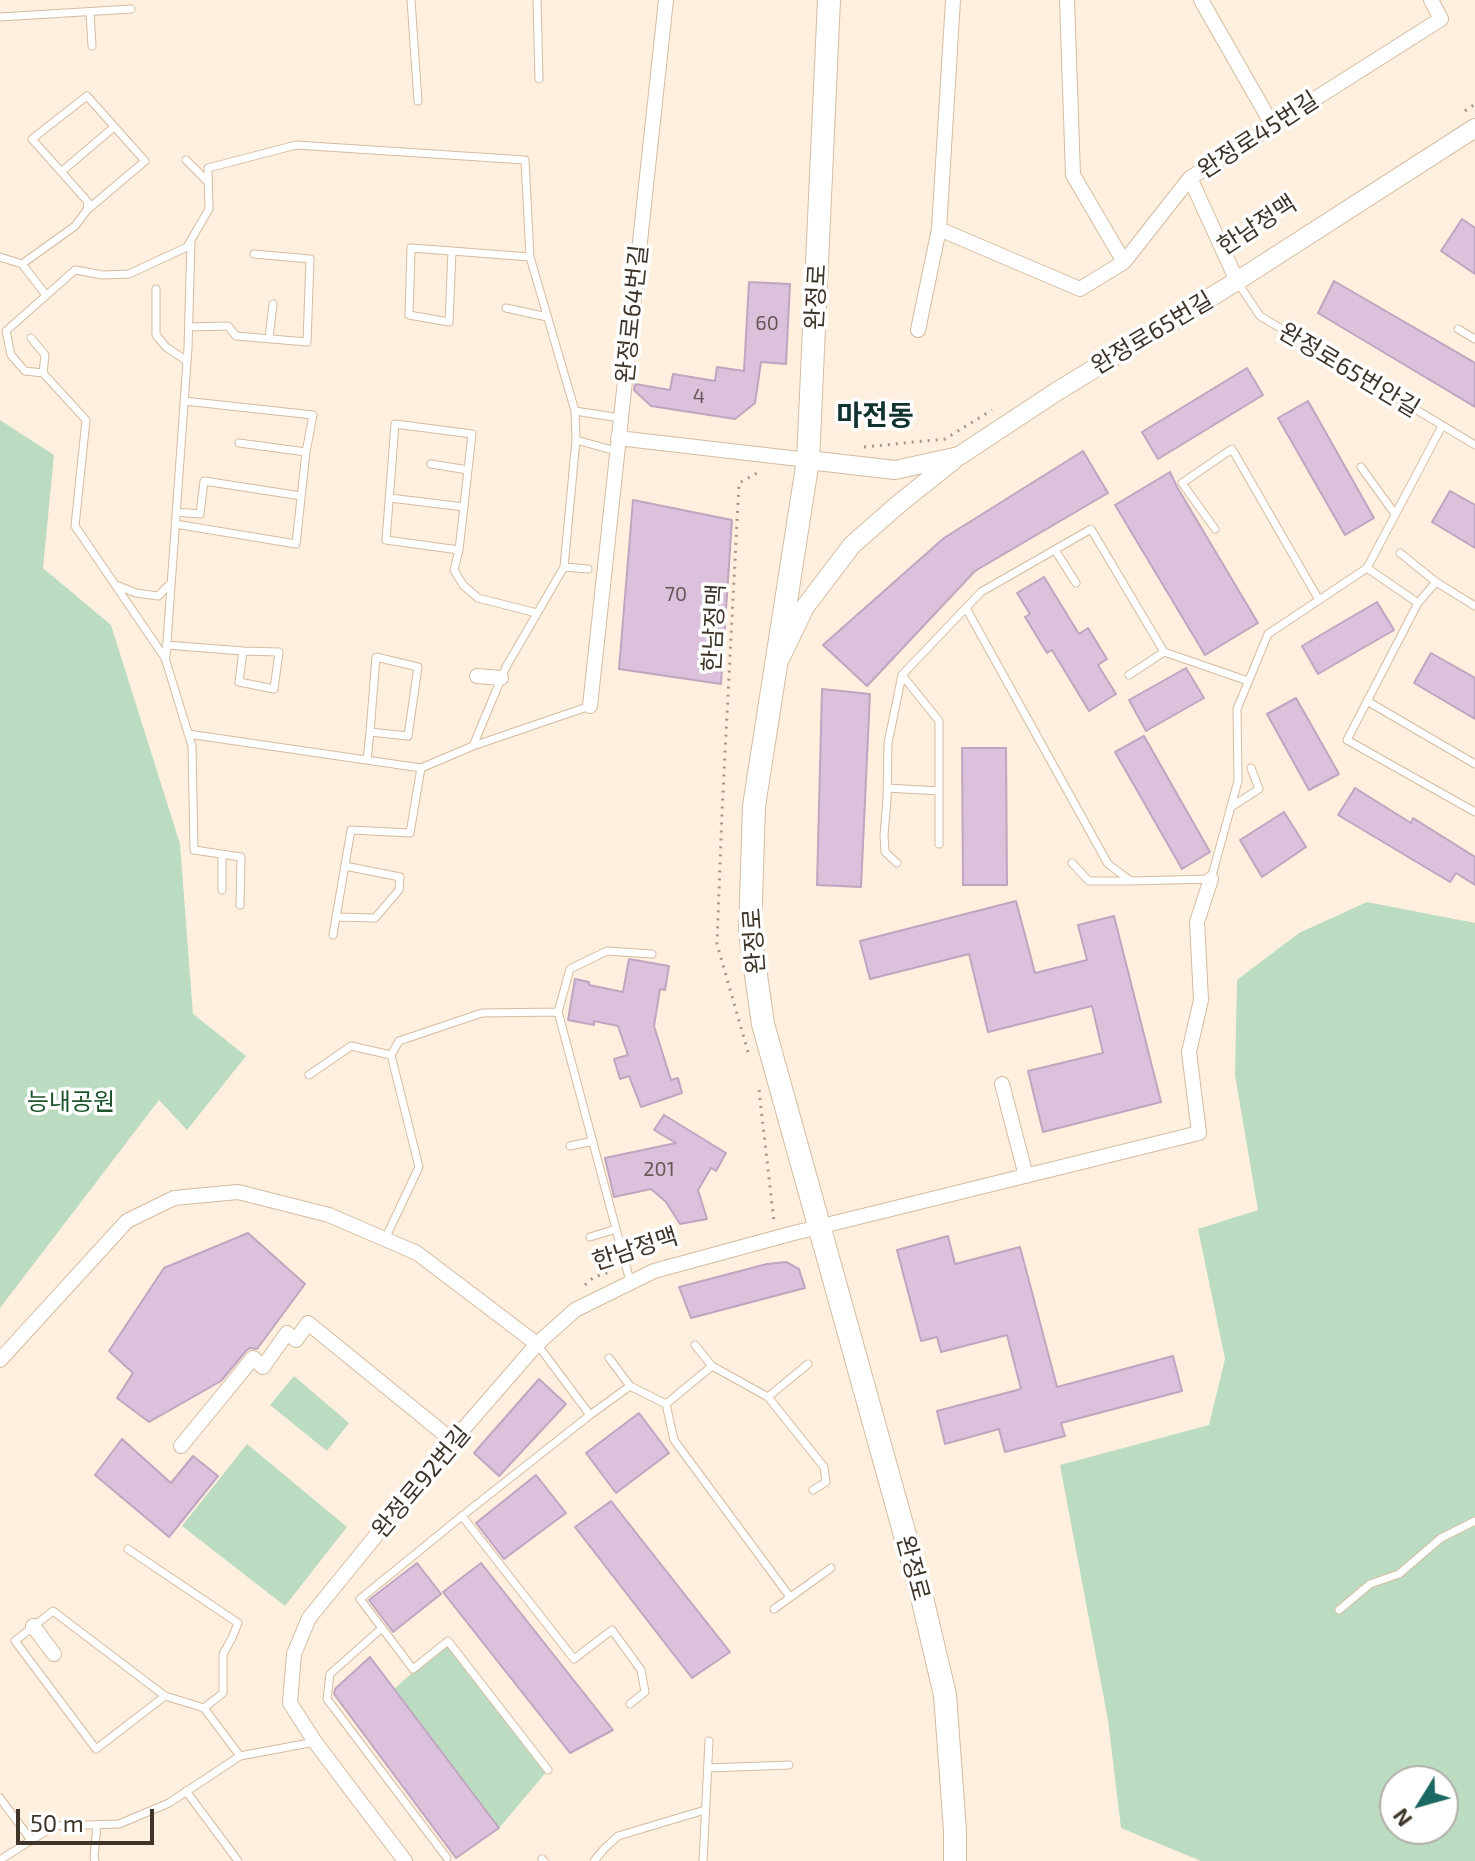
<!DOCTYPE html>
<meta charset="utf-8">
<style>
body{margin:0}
#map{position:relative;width:1475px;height:1861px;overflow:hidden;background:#ffefde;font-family:"Exo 2",sans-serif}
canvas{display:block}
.north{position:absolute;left:1379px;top:1765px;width:80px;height:80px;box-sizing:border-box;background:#fff;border:2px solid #b2aea9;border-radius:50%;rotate:233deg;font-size:22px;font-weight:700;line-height:32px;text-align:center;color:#3e3429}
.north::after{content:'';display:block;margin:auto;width:28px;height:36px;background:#1c6862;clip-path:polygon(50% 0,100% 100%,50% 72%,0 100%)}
.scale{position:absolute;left:16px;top:1809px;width:138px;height:36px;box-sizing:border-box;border:4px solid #3e3429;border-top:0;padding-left:10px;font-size:24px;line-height:28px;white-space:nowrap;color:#3e3429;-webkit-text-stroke:6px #fff;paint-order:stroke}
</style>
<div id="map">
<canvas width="1475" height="1861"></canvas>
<div class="north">N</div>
<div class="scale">50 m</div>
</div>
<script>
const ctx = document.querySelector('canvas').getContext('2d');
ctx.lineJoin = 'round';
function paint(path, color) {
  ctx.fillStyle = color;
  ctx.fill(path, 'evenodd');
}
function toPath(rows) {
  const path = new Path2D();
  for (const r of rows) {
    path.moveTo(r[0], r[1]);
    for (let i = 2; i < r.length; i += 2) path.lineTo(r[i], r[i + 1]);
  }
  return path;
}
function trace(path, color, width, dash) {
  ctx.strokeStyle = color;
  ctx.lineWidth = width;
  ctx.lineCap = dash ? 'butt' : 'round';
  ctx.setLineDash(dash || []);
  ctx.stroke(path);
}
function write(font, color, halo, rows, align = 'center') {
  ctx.font = font + ' "Exo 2","Noto Sans KR",sans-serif';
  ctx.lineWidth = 7;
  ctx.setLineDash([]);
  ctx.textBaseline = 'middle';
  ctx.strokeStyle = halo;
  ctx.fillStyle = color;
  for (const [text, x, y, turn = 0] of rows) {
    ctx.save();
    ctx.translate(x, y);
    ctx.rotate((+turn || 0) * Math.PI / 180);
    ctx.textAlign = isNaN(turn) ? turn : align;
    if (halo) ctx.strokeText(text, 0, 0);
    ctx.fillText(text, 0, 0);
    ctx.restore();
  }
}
const green = toPath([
 [0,420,54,455,43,568,111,625,180,844,193,1014,246,1056,187,1130,159,1100,0,1308],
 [1367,902,1475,923,1475,1861,1201,1861,1121,1828,1108,1720,1060,1465,1209,1425,1225,1359,1198,1229,1258,1210,1235,1075,1237,980,1299,933],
 [1395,1781,1443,1781,1443,1829,1395,1829],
 [294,1376,349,1423,327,1451,270,1405],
 [247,1444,347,1527,285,1606,182,1526],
 [448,1641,548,1770,499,1828,394,1689]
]);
const building = toPath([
 [1462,219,1475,228,1475,274,1441,251,1462,219],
 [1334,281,1475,363,1475,407,1318,313,1334,281],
 [749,282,790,284,786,364,761,362,755,403,735,419,651,406,634,390,635,384,670,390,673,374,715,381,717,367,744,371,749,282],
 [1247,368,1263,395,1158,459,1142,432,1247,368],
 [1308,401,1374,518,1345,535,1278,418,1308,401],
 [1083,451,1108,493,975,571,867,686,823,645,944,538,1083,451],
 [1170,472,1177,487,1258,623,1205,655,1115,505,1170,472],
 [1450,491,1475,505,1475,548,1432,522,1450,491],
 [633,500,732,520,721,684,619,669,633,500],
 [1044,577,1079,634,1088,628,1107,659,1098,665,1116,694,1089,711,1052,650,1047,653,1025,617,1030,614,1017,593,1044,577],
 [1377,602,1394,630,1318,674,1302,646,1377,602],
 [1431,653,1475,678,1475,719,1414,683,1431,653],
 [1186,668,1204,698,1146,731,1129,700,1186,668],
 [822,689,870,694,861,887,817,885,822,689],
 [1296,698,1339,774,1309,790,1267,714,1296,698],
 [1144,736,1210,852,1182,869,1115,752,1144,736],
 [962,748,1006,748,1007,885,963,885,962,748],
 [1355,788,1411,823,1413,818,1475,857,1475,885,1456,873,1450,882,1338,815,1355,788],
 [1284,812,1306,847,1262,877,1240,840,1284,812],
 [1016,901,1035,973,1087,960,1078,925,1114,916,1161,1102,1043,1132,1028,1071,1103,1053,1092,1006,988,1032,969,954,870,979,860,941,1016,901],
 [629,959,669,966,665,990,660,989,654,1026,671,1080,678,1078,682,1093,641,1107,629,1076,620,1079,614,1059,628,1055,618,1026,594,1021,594,1025,568,1020,575,979,589,982,589,985,623,992,629,959],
 [664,1115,726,1153,716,1171,711,1168,698,1190,707,1219,680,1224,666,1202,651,1189,614,1197,605,1158,676,1143,654,1130,664,1115],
 [248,1233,305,1284,257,1349,250,1348,246,1351,221,1381,149,1422,117,1398,133,1373,109,1351,164,1268,248,1233],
 [948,1236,955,1264,1020,1247,1057,1387,1173,1356,1182,1391,1061,1423,1065,1436,1005,1452,999,1429,945,1444,937,1411,1021,1389,1007,1335,941,1352,937,1337,921,1341,897,1250,948,1236],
 [786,1262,799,1269,805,1288,691,1318,679,1287,767,1264,786,1262],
 [539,1379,566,1404,499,1476,474,1453,539,1379],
 [639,1413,669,1453,616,1493,586,1453,639,1413],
 [122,1439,171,1483,193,1456,218,1476,169,1537,95,1475,122,1439],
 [536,1475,566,1513,504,1559,476,1523,536,1475],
 [611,1501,730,1652,692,1678,575,1527,611,1501],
 [417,1563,441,1594,393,1632,369,1600,417,1563],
 [481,1563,613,1730,570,1753,443,1592,481,1563],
 [370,1657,499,1828,456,1858,334,1694,335,1689,370,1657]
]);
const path = toPath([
 [1465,111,1475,104],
 [864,447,945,439,992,410],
 [748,1052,717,944,722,812,739,483,759,472],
 [759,1090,774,1222],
 [585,1285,594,1277,613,1271]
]);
const service = toPath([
 [411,0,418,101],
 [537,0,539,79],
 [90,12,92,46],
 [0,17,131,9],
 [186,160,208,182],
 [61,172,114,127],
 [452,251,411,248,409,315,449,322,452,251,530,257],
 [0,257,22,264],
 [1238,283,1260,316,1475,445],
 [156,289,156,335,166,347,187,361],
 [46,295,22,264,75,226,87,210,88,202,32,139,87,96,145,161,87,210],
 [506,308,547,317],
 [189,327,228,326,236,336,307,342,310,259,254,254],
 [1458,329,1475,339],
 [31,338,45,355,43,373],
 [269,338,273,304],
 [575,411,620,418],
 [576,440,616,451],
 [239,443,306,452],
 [431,464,468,470],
 [1361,467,1395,514],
 [390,498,464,507],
 [176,512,200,514,204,481,301,496],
 [175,524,296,544,306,452,313,415,184,401],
 [1215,529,1182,483,1232,449,1319,600],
 [459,550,472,434,395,424,386,540,459,550,454,570,463,585,478,598,537,613],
 [1055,550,1076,583],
 [1400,553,1436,582],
 [564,567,588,569],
 [1367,568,1418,603],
 [116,585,136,593,158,596,171,583],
 [1475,606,1436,582,1418,603,1347,740,1475,812],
 [966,608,1108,864,1131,881,1211,879,1238,781,1237,709,1268,634,1367,568,1442,426],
 [166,645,243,651,239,682,274,689,279,652,243,651],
 [166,656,188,348,191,242],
 [902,675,939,721,939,844],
 [1129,675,1164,652,1248,681],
 [1367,701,1475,764],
 [188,734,421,768,473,746,506,667,564,567,576,440,575,411,530,257,525,160,296,145,208,168,209,209,187,247,129,274,103,275,75,270,6,331,11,355,25,371,43,373,86,420,75,526,165,658,192,746,194,850,241,857,240,905],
 [473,746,590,706],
 [367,760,370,732,408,736,418,667,376,657,370,732],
 [887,788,939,791],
 [1231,807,1259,789,1251,768],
 [222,855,222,890],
 [897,863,885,852,884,835,887,800,888,743,902,675,981,592,1091,529,1164,652],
 [1072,863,1089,881,1129,881],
 [336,917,375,918,399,890,400,877,345,866],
 [333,935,351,830,410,833,421,768],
 [309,1075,351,1046,391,1055],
 [570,1146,593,1141],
 [590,1237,616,1229],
 [385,1239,419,1167,391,1055,399,1041,482,1013,558,1012],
 [630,1281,558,1012,570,969,607,951,652,954],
 [537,1344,590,1415,462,1516,574,1659,612,1630,641,1670,645,1692,630,1704],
 [695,1345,712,1366],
 [630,1386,666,1404,712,1366,768,1397,824,1467,826,1482,813,1490],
 [768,1397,808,1364],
 [666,1404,674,1440,790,1597],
 [590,1415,630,1386,609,1358],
 [462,1516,360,1599,413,1669,448,1641,548,1770],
 [128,1549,238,1623,232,1638,223,1654,223,1693,204,1708,240,1756],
 [774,1609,831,1568],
 [1339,1610,1370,1584,1399,1574,1441,1538,1475,1521],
 [382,1628,330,1674,327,1699,447,1858],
 [165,1696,53,1611,15,1641,96,1749,165,1696,204,1708],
 [708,1768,789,1765],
 [186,1791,238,1861],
 [0,1798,31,1840],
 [542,1859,544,1861],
 [1,1861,3,1858,54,1826,119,1824,169,1803,240,1756,315,1742],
 [95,1861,94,1857,97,1825],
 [594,1861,604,1849,618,1836,705,1810],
 [703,1861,709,1741]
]);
const minor = toPath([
 [1067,0,1073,175,1124,262],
 [1201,0,1273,126],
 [1190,178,1237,281],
 [939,229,1080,289,1124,262,1190,178,1441,19,1431,0],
 [918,330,939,229,953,0],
 [618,438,808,460],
 [477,676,501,678],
 [590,706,666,0],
 [1002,1084,1026,1176],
 [0,1360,127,1221,174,1198,238,1192,329,1215,417,1253,537,1344],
 [181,1446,253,1358,263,1367,287,1333,296,1340,308,1323,453,1441],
 [33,1626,54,1654],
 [405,1861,315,1742,290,1703,294,1654,309,1618,453,1441,537,1344,575,1310,654,1271,790,1234,1199,1133,1189,1052,1201,1000,1197,922,1211,879]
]);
const tertiary = toPath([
 [808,460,895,470,959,456,1056,392,1237,281,1475,128],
 [781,657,805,607,852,545,901,502,954,460]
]);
const secondary = toPath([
 [829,0,808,460,754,806,750,933,763,1024,920,1589,945,1695,955,1830,955,1861]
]);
const numberNames = [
 ["60",767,323],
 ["4",699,396],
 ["70",676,594],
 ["201",659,1169]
];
const streetNames = [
 ["완정로45번길",1258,135,-33],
 ["한남정맥",1257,225,-33],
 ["완정로",816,297,-87],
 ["완정로64번길",632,314,-84],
 ["완정로65번길",1152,333,-31],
 ["완정로65번안길",1349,370,31],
 ["한남정맥",714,628,-87],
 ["완정로",754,941,-94],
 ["한남정맥",635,1249,-18],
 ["완정로92번길",421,1482,-50],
 ["완정로",913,1568,75]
];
const parkNames = [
 ["능내공원",71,1102]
];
const quarterNames = [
 ["마전동",875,416]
];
paint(green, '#bbdcc0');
paint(building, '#dbc1dc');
trace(building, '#bfa6c0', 2);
trace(service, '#d5bca0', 9);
trace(minor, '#d5bca0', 16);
trace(tertiary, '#d5bca0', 20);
trace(secondary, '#d5bca0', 24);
trace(path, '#a49789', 3, [2, 6]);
trace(service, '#fff', 7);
trace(minor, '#fff', 14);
trace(tertiary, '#fff', 18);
trace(secondary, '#fff', 22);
write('20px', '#655756', null, numberNames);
write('24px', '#3e3429', '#fff', streetNames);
write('24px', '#1c532c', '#fff', parkNames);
write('bold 28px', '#113330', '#fff', quarterNames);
</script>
